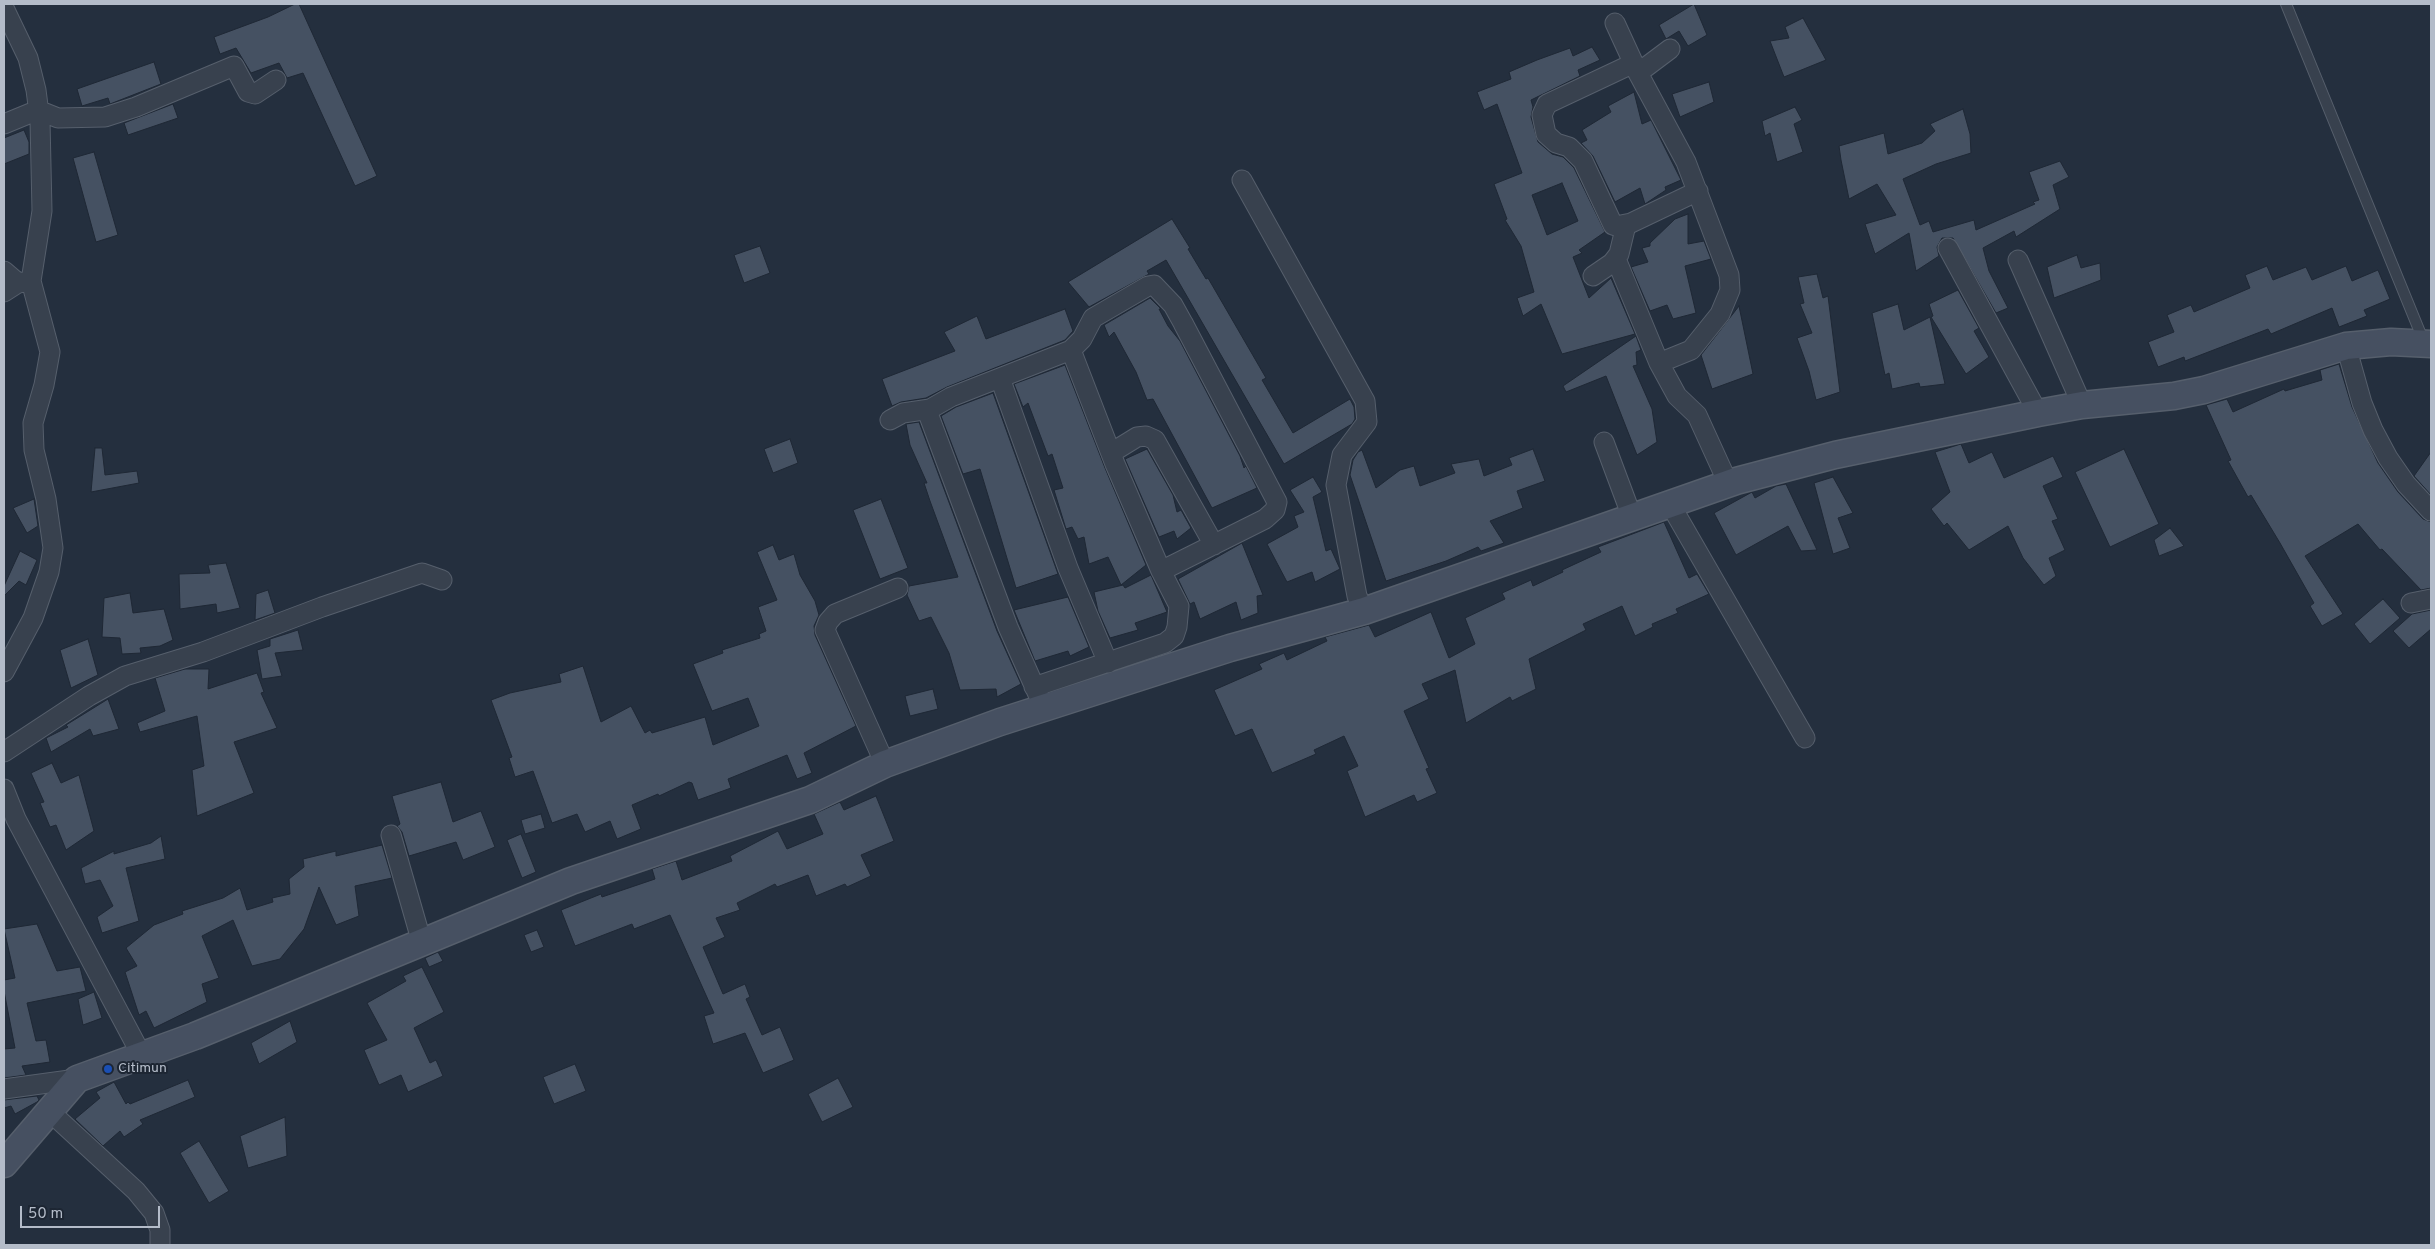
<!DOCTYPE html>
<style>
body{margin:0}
#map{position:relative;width:2435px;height:1249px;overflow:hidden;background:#242f3e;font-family:Overpass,sans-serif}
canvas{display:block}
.frame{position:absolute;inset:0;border:5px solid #b4bcc9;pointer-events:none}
.scale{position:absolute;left:20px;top:1206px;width:140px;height:22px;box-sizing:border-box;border:2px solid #b4bcc9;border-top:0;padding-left:6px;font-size:15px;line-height:18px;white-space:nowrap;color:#b4bcc9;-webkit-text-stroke:4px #1d2633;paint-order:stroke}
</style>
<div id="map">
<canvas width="2435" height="1249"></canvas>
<div class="frame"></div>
<div class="scale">50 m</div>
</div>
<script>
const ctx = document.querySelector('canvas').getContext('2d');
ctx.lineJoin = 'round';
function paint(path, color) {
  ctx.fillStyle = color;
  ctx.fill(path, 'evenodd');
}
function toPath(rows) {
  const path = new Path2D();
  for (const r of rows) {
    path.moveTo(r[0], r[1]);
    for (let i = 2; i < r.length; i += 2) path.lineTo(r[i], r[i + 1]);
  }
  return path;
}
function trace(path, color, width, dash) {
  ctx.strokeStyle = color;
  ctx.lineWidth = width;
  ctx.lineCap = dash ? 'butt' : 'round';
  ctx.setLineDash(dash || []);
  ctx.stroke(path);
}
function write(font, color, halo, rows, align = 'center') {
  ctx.font = font + ' Overpass,sans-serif';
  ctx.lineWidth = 4;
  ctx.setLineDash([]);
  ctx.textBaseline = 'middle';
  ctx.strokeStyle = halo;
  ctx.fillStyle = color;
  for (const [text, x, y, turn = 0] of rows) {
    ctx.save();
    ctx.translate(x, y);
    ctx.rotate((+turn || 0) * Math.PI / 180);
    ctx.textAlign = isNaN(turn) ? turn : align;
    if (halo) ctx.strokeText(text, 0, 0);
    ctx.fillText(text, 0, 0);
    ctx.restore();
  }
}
const building = toPath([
 [295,4,299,4,377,176,355,186,303,73,287,78,279,63,251,73,236,48,220,54,214,37,268,17,295,4],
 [1694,4,1707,35,1688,46,1679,31,1666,39,1659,25,1694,4],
 [1803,18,1826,60,1784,77,1770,41,1789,38,1785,27,1803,18],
 [1592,47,1600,60,1578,70,1580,76,1531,100,1533,107,1531,117,1538,142,1552,154,1563,157,1574,168,1605,232,1579,250,1582,253,1573,257,1589,298,1611,278,1635,334,1562,354,1541,304,1523,316,1517,298,1534,292,1521,246,1505,220,1507,219,1494,184,1522,173,1497,104,1484,110,1477,92,1511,79,1509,72,1537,60,1570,48,1573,56,1592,47],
 [1562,183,1578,221,1547,235,1532,195,1562,183],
 [154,62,161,84,110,104,108,98,82,106,77,89,154,62],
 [1709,82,1714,102,1680,117,1672,94,1709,82],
 [1634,92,1642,124,1651,120,1681,180,1665,187,1666,190,1645,204,1640,188,1615,202,1593,156,1581,143,1587,140,1582,130,1611,112,1608,106,1634,92],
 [173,104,178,118,128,135,124,123,173,104],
 [1795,107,1802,120,1794,124,1803,152,1777,162,1770,133,1765,136,1762,121,1795,107],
 [1963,109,1970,134,1971,153,1936,164,1903,179,1920,225,1929,221,1933,232,1974,220,1976,230,2035,204,2033,202,2039,200,2029,172,2060,161,2069,177,2053,185,2060,209,2016,237,2014,231,1983,248,1989,271,2008,308,1996,313,1953,238,1942,238,1937,247,1939,256,1916,271,1909,233,1875,254,1865,224,1896,215,1877,184,1849,199,1841,160,1839,146,1884,133,1888,154,1922,143,1935,131,1930,124,1963,109],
 [24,130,29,142,29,154,4,164,4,138,24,130],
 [94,152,118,235,96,242,73,158,94,152],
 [1688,214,1688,244,1704,241,1711,259,1685,266,1696,313,1673,319,1667,305,1650,311,1631,267,1648,262,1642,248,1650,246,1650,243,1675,219,1688,214],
 [1172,219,1190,248,1188,249,1206,279,1208,278,1266,378,1262,380,1293,433,1350,399,1354,407,1355,419,1352,424,1284,464,1166,260,1147,271,1149,274,1089,307,1068,282,1172,219],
 [760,246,770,273,744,283,734,255,760,246],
 [2077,255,2081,268,2100,263,2101,280,2054,298,2047,267,2077,255],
 [2267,266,2273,280,2306,267,2312,280,2346,266,2352,281,2378,270,2390,299,2364,310,2367,316,2339,327,2332,308,2271,334,2268,329,2185,361,2184,357,2158,367,2148,342,2174,332,2167,315,2191,305,2194,312,2250,288,2245,275,2267,266],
 [1817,274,1823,298,1828,296,1840,392,1816,400,1809,371,1797,338,1812,333,1800,304,1804,303,1798,277,1817,274],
 [1958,290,1979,328,1974,331,1989,357,1966,374,1931,317,1933,316,1929,304,1958,290],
 [1150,298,1161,309,1159,309,1168,326,1180,341,1240,456,1244,468,1246,466,1257,488,1212,508,1153,399,1147,400,1136,372,1114,332,1109,337,1104,325,1150,298],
 [1898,304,1904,330,1930,317,1945,384,1920,387,1919,383,1892,389,1889,373,1885,375,1872,313,1898,304],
 [1739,306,1753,374,1712,389,1701,355,1739,306],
 [1065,309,1073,331,1065,340,947,387,926,398,901,402,892,406,882,379,955,351,944,332,977,316,986,339,1065,309],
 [1636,336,1641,350,1636,352,1637,365,1633,366,1652,409,1657,442,1637,455,1606,376,1566,392,1563,386,1636,336],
 [2339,364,2352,407,2378,463,2398,492,2423,519,2431,522,2431,588,2421,590,2382,549,2380,550,2358,524,2305,556,2343,614,2322,626,2310,606,2314,603,2280,543,2251,495,2248,497,2228,461,2231,460,2206,405,2227,399,2233,412,2284,389,2285,391,2322,380,2320,370,2339,364],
 [1065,365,1105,468,1146,565,1121,585,1108,557,1089,564,1084,537,1078,539,1072,527,1066,529,1054,490,1063,488,1052,454,1048,456,1028,403,1023,407,1014,384,1065,365],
 [993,393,1058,574,1016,588,980,469,963,474,941,416,956,407,993,393],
 [919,422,997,631,1021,684,997,697,996,689,960,690,949,653,931,617,919,621,907,595,909,586,958,577,930,501,924,483,927,483,910,445,906,424,919,422],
 [790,439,798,463,773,473,764,449,790,439],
 [1961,444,1969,463,1992,452,2004,478,2053,456,2063,477,2043,486,2058,519,2052,521,2065,550,2049,558,2056,576,2044,585,2023,558,2008,526,1969,550,1947,523,1944,526,1931,509,1950,492,1935,452,1961,444],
 [95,448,102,448,105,475,137,471,139,483,91,492,95,448],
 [1147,449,1173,495,1177,512,1181,510,1191,528,1177,539,1174,531,1159,537,1125,459,1147,449],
 [1533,449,1545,481,1517,491,1523,508,1490,521,1504,543,1481,551,1478,547,1446,561,1386,581,1350,475,1353,460,1358,452,1362,450,1376,488,1400,470,1414,466,1420,486,1455,473,1451,464,1479,459,1484,476,1512,465,1509,458,1533,449],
 [2124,449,2159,524,2110,547,2075,472,2124,449],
 [2431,452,2431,495,2414,476,2431,452],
 [1313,477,1322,492,1313,497,1326,551,1331,549,1340,569,1315,582,1312,572,1287,582,1267,544,1298,527,1294,516,1304,512,1290,490,1313,477],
 [1833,477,1853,513,1838,518,1850,548,1833,554,1814,483,1833,477],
 [1786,484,1817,550,1801,551,1788,526,1736,555,1714,513,1752,492,1755,498,1776,486,1786,484],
 [34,499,38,526,27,533,13,508,34,499],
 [881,499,908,568,880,579,853,510,881,499],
 [1664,522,1689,578,1697,574,1709,594,1676,609,1678,613,1652,624,1653,627,1635,636,1622,606,1583,624,1586,630,1529,659,1536,689,1512,701,1510,697,1466,723,1455,670,1422,684,1429,699,1404,711,1429,768,1426,769,1437,793,1417,802,1414,795,1365,817,1347,771,1358,766,1344,736,1314,750,1316,754,1272,773,1252,729,1235,736,1214,690,1262,669,1259,664,1284,653,1287,660,1327,641,1325,637,1369,625,1375,637,1431,612,1449,658,1475,644,1465,618,1505,599,1502,593,1531,580,1533,586,1563,572,1562,570,1601,552,1598,547,1664,522],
 [2170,528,2184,546,2159,556,2154,540,2170,528],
 [1242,543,1263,595,1257,596,1258,613,1241,620,1236,602,1200,619,1194,602,1190,604,1178,579,1242,543],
 [773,545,779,560,794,554,800,575,815,601,819,615,814,626,815,635,856,726,804,753,812,773,797,779,787,755,728,779,731,788,698,800,692,783,689,782,659,796,658,794,632,805,641,829,617,839,610,821,585,832,577,814,552,823,533,771,515,777,509,758,512,757,491,700,510,693,561,682,559,674,583,666,601,722,631,706,645,733,650,730,652,733,705,717,713,745,759,726,748,698,712,711,693,664,723,653,722,650,760,638,759,634,766,631,758,607,777,600,757,552,773,545],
 [20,551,37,560,26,585,19,581,4,596,4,586,20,551],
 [226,563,240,608,217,613,216,604,180,609,179,574,210,573,208,565,226,563],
 [1151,575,1167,612,1135,623,1138,630,1110,638,1098,611,1094,592,1123,585,1125,588,1151,575],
 [268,590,275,613,255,620,256,594,268,590],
 [130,593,133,613,164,609,173,640,160,646,140,648,141,653,122,654,120,638,102,637,104,598,130,593],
 [1068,597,1089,647,1070,656,1068,651,1035,661,1014,610,1068,597],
 [2383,599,2400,618,2370,644,2354,624,2383,599],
 [2431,610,2431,629,2409,648,2393,631,2412,614,2431,610],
 [298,630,303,650,275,653,282,676,262,679,257,650,270,646,270,639,298,630],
 [88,639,98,675,71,688,60,650,88,639],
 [185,669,209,669,208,689,257,673,264,692,261,693,277,728,234,742,254,793,197,816,192,770,204,766,197,716,140,732,137,723,165,711,155,678,185,669],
 [933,689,938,709,910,716,905,696,933,689],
 [108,699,119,729,93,736,90,729,51,752,46,738,68,727,66,725,108,699],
 [52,763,61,783,79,775,94,831,66,850,56,825,50,827,40,803,44,802,31,773,52,763],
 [441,782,453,822,481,811,495,847,463,860,456,842,409,856,402,832,397,826,400,824,392,796,441,782],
 [876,796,894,841,861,855,871,876,847,887,845,884,816,896,808,875,777,887,775,884,737,903,740,910,716,918,725,937,703,947,723,994,745,984,750,997,746,999,762,1035,780,1027,794,1060,763,1073,745,1033,713,1044,704,1016,714,1013,670,915,634,929,632,924,575,946,561,910,601,894,602,897,655,879,652,869,676,861,682,880,732,861,730,856,778,831,787,849,823,834,814,814,840,802,844,810,876,796],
 [541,814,545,828,525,834,521,820,541,814],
 [521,834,536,872,522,878,507,840,521,834],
 [161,836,165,859,126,868,139,921,102,933,97,917,113,906,100,880,85,884,81,868,114,851,114,854,151,843,161,836],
 [382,845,392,878,355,886,359,916,336,925,319,887,304,929,280,959,252,966,233,920,202,936,219,978,202,984,207,1002,154,1028,146,1011,139,1015,125,972,137,966,126,948,154,925,183,914,182,911,223,898,240,888,247,910,273,902,272,898,290,894,289,879,304,867,303,859,336,851,336,856,382,845],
 [37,924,57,971,80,967,86,991,27,1003,36,1041,46,1040,50,1062,22,1066,26,1075,4,1078,4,1049,15,1048,4,991,4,980,15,978,4,929,37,924],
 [537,930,544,947,531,952,524,935,537,930],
 [438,952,443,961,429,967,425,958,438,952],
 [422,967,444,1012,414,1028,430,1063,436,1060,443,1076,408,1092,401,1075,379,1085,364,1050,387,1040,367,1003,406,981,403,976,422,967],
 [94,992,102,1018,83,1025,78,999,94,992],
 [290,1021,297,1042,259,1064,251,1043,290,1021],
 [575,1064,586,1091,554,1104,543,1077,575,1064],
 [838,1078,853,1107,822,1122,808,1094,838,1078],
 [188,1080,195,1097,140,1120,143,1124,124,1137,120,1131,103,1146,75,1119,100,1098,96,1092,114,1082,126,1104,128,1102,130,1104,188,1080],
 [37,1096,39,1100,37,1102,15,1114,11,1106,4,1108,4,1100,37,1096],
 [285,1117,287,1156,248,1168,240,1136,285,1117],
 [199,1141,229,1191,209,1203,180,1153,199,1141]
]);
const lane = toPath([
 [2286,4,2424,342]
]);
const street = toPath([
 [4,8,28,58,36,90,40,121,42,211,31,281,50,352,44,385,33,423,34,450,46,499,53,548,49,572,33,618,4,672],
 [1615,23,1638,73],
 [1670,49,1638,73,1686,162,1729,275,1730,290,1720,314,1691,350,1659,363,1677,396,1697,415,1728,483],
 [1634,63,1547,104,1542,115,1546,134,1556,143,1569,147,1583,161,1613,225,1616,226,1631,223,1698,191],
 [4,124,38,110,58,118,105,117,136,107,234,66,248,92,255,94,276,80],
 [1242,180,1365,401,1367,422,1342,455,1336,485,1357,596,1364,611],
 [1948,248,2038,413],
 [1616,259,1659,363],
 [2018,260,2082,405],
 [4,271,18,283],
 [1593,276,1612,263,1619,254,1626,225],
 [4,292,18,283,31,281],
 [2346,346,2362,403,2373,430,2388,458,2406,484,2431,511],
 [1000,378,1068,568,1108,663],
 [890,420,903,413,930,409],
 [1604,442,1632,517],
 [1111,453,1137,437,1146,436,1155,440,1214,545],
 [1670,504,1805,738],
 [2411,603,2431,599],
 [1034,687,1165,643,1174,636,1177,627,1179,606,1161,571,1115,464,1071,350],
 [1044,708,1008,627,929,416,930,409,951,397,1071,350,1082,339,1093,318,1148,286,1154,285,1173,305,1183,323,1277,502,1275,510,1265,519,1161,571],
 [4,752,89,696,125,676,203,652,322,607,422,573,442,580],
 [885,764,825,630,828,622,835,614,898,588],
 [4,789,16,819,142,1056],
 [391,835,422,943],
 [4,1089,77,1079],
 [48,1110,136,1191,154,1213,160,1230,160,1245]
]);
const secondary = toPath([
 [4,1164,77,1079,195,1036,571,881,810,800,885,764,1000,722,1230,648,1364,611,1736,481,1835,455,2038,413,2082,405,2174,396,2204,390,2346,346,2391,342,2431,344]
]);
const markers = [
 [108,1069,5,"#1a4fb4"]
];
const poiNames = [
 ["Citimun",118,1069]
];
paint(building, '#455162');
trace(building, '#1f2835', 1);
trace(lane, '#565f6c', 12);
trace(street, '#565f6c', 21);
trace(secondary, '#565f6c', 29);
trace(lane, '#38414e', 10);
trace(street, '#38414e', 19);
trace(secondary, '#465061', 26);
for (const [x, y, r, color] of markers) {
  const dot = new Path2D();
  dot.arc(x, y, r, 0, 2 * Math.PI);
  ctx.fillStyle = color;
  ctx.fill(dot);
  trace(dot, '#1d2633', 2);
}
write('14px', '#b4bcc9', '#1d2633', poiNames, 'left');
</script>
